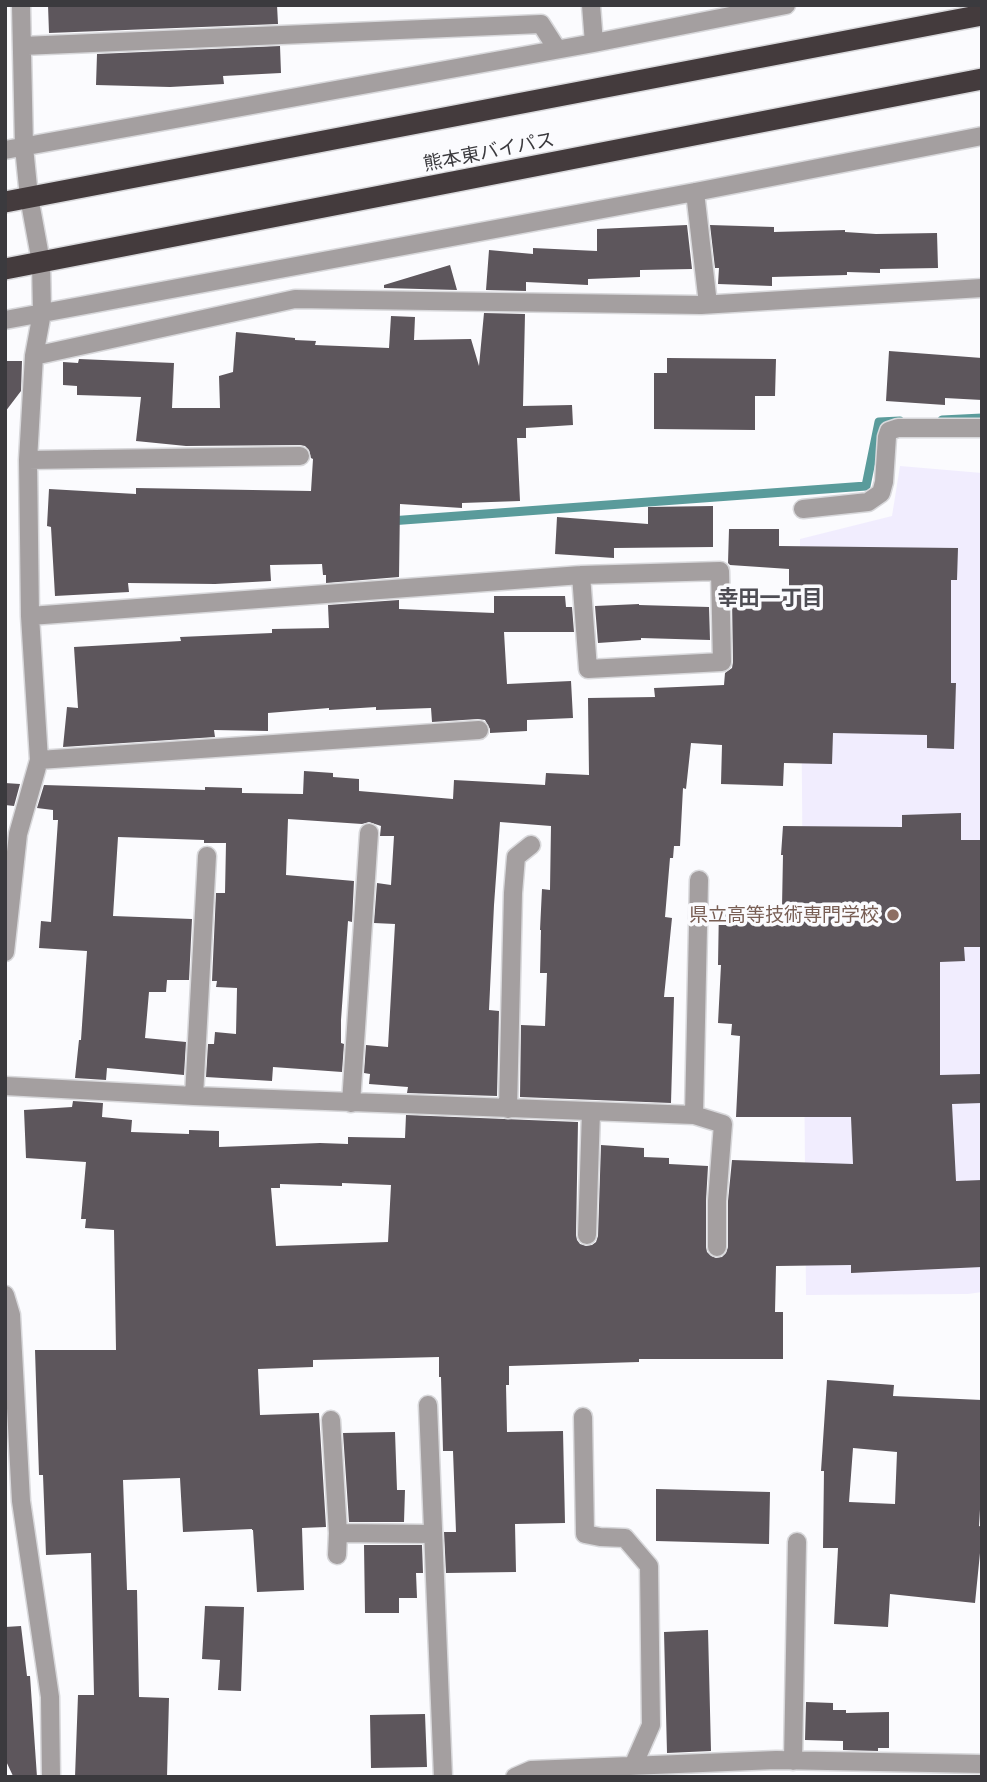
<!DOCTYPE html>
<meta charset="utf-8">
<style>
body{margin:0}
#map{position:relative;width:987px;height:1782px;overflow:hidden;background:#fbfbfe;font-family:"Asap Condensed",sans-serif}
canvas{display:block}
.frame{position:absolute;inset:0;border:7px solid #3b3a3e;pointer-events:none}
</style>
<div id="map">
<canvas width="987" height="1782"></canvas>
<div class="frame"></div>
</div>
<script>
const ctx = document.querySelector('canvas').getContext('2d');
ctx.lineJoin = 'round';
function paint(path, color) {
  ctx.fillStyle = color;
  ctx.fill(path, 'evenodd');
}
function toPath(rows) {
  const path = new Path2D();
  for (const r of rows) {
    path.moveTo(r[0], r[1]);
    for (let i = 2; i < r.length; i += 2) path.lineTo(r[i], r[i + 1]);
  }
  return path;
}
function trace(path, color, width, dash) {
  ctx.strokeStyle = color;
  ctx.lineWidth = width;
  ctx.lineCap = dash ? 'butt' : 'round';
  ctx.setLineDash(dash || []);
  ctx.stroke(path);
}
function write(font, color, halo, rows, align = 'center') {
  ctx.font = font + ' "Asap Condensed","Noto Sans JP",sans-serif';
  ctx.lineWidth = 7;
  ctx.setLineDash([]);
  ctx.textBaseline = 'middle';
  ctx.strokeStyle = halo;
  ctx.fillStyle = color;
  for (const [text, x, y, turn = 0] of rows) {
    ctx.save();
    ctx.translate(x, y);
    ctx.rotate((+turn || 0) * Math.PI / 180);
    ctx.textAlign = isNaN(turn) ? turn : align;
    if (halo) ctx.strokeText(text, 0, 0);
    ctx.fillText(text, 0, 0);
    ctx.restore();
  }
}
const built = toPath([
 [900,466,982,473,982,1292,968,1294,806,1295,800,539,892,516]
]);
const stream = toPath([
 [942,420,982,418],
 [390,521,866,486,879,422,900,421]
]);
const building = toPath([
 [48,5,277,5,278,24,49,33],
 [280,46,281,73,223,76,224,84,170,87,96,85,97,54],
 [687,225,692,269,640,270,640,277,588,279,588,285,526,282,526,291,486,290,489,250,533,254,533,248,597,251,597,229],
 [710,225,774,227,774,232,845,230,845,232,876,234,937,233,938,268,880,269,880,273,847,272,847,275,772,277,772,286,718,284,719,268,715,268],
 [450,265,457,290,384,288,384,285],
 [484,313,525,314,523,406,572,405,573,425,526,428,526,438,517,438,520,501,462,503,462,508,400,504,399,577,326,583,326,575,323,575,322,564,270,565,271,581,215,584,128,583,129,592,55,596,51,527,47,526,49,489,136,494,136,488,311,491,313,459,311,458,309,450,305,446,300,445,186,446,136,441,141,397,77,395,77,386,63,385,63,362,78,363,79,359,174,363,172,408,220,408,219,376,233,372,236,332,295,338,295,340,316,341,315,345,389,348,391,316,415,317,414,340,471,339,479,366],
 [889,351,982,358,982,400,945,398,945,405,886,401],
 [667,358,776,359,775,396,755,396,755,430,654,429,654,373,667,373],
 [5,361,22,361,21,391,5,412],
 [713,506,713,547,614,548,614,558,555,554,557,517,648,524,648,507],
 [729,529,779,529,779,546,958,548,957,580,951,580,951,683,956,683,954,749,927,748,927,735,833,733,832,764,784,763,783,786,721,784,722,745,691,743,686,789,683,788,680,846,674,846,673,858,670,858,665,917,672,918,664,997,674,997,671,1103,520,1097,521,1025,545,1026,547,973,540,973,541,930,540,930,542,889,550,890,551,826,500,822,494,905,489,1010,499,1011,497,1096,407,1093,408,1087,369,1084,370,1074,364,1073,366,1045,388,1047,395,924,374,923,377,883,391,885,394,836,380,836,381,826,369,822,362,824,288,819,286,875,354,881,352,922,348,921,341,1020,341,1043,344,1044,342,1072,273,1067,272,1081,206,1077,208,1044,214,1044,215,1032,236,1034,237,988,216,987,217,981,212,981,216,893,225,893,226,843,204,843,204,840,118,837,113,916,192,919,189,980,167,980,166,992,149,992,145,1038,186,1042,184,1075,107,1068,106,1080,75,1078,79,1040,81,1040,87,951,39,948,41,921,51,922,58,820,53,820,53,810,37,808,44,785,205,790,205,787,242,788,242,793,303,794,304,771,333,773,333,777,359,779,359,791,453,799,454,780,545,785,546,773,589,775,588,698,655,697,654,688,724,685,725,673,732,668,733,662,732,599,789,596,789,569,730,565,728,563],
 [494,596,565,596,566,607,572,607,574,632,504,632,507,684,571,681,573,718,527,720,527,731,490,733,490,729,485,720,478,719,432,722,431,708,376,710,376,707,329,710,329,708,268,713,268,731,214,730,215,737,63,747,67,707,78,708,74,647,181,641,180,637,272,633,272,629,329,628,328,605,399,600,399,609,494,613],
 [639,604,639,605,709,607,710,640,641,638,641,640,598,643,595,606],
 [5,783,20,784,14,806,5,805],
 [961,813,961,840,982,840,982,947,964,947,965,961,940,962,940,1075,982,1074,982,1103,952,1104,956,1181,982,1180,982,1267,851,1273,851,1265,776,1266,775,1312,783,1312,783,1359,639,1359,639,1362,509,1366,509,1385,506,1385,507,1432,563,1431,565,1523,515,1524,516,1572,446,1573,444,1532,456,1532,453,1451,443,1451,441,1377,439,1377,439,1357,313,1360,313,1367,258,1369,260,1415,319,1413,326,1527,302,1528,304,1590,257,1592,253,1530,252,1530,252,1529,183,1532,180,1478,123,1480,127,1590,137,1590,139,1697,169,1698,167,1777,75,1777,78,1695,94,1695,91,1553,46,1555,43,1475,39,1475,35,1350,116,1350,114,1230,85,1228,86,1219,81,1219,86,1162,26,1158,24,1110,72,1107,73,1101,103,1103,102,1117,132,1120,131,1132,189,1134,189,1130,219,1131,219,1147,320,1143,348,1144,348,1137,405,1138,406,1115,578,1122,576,1235,577,1240,580,1244,586,1246,592,1245,596,1242,598,1236,601,1145,644,1148,644,1157,669,1158,669,1164,708,1166,706,1201,706,1247,707,1252,711,1256,716,1258,722,1257,726,1253,728,1247,728,1201,732,1160,853,1164,851,1117,736,1117,740,1036,731,1035,732,1024,718,1023,721,965,718,965,719,906,782,907,783,855,781,855,783,826,902,827,902,815],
 [342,1183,391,1185,388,1242,276,1246,271,1188,280,1188,280,1184,342,1186],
 [827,1380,894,1385,893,1396,982,1400,982,1477,979,1526,982,1527,982,1533,975,1603,890,1594,888,1627,834,1624,838,1548,823,1548,824,1471,821,1471],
 [853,1448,897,1452,895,1504,849,1502],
 [395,1432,397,1490,405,1490,404,1522,349,1522,343,1433],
 [656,1489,770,1492,769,1544,656,1541],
 [364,1545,422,1545,423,1573,416,1573,417,1598,399,1598,399,1613,365,1613],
 [205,1606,244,1607,241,1691,218,1690,220,1660,202,1659],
 [21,1626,27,1676,30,1676,37,1777,13,1776,5,1759,5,1627],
 [708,1630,711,1751,667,1753,664,1632],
 [806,1702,833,1703,833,1710,846,1710,846,1713,889,1712,889,1748,878,1748,878,1751,843,1750,843,1741,805,1740],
 [425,1714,427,1767,371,1768,370,1715]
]);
const minor = toPath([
 [591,5,594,43],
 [22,46,541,24,557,49],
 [5,150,594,43,786,5],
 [695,192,708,304],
 [5,320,695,192,982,136],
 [34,356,295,299,701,305,982,288],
 [28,460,300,456],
 [803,509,868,502,881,493,884,482,887,437,889,431,898,428,982,428],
 [30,616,581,575,720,571,722,662,588,669,581,575],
 [39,760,479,730],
 [5,952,18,834,39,760,30,616,28,460,34,356,42,313,41,262,29,197,24,147,21,5],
 [5,1086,194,1096,694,1115,723,1124,717,1201,717,1247],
 [194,1096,207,856],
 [351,1103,369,833],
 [508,1109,513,893,516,857,531,845],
 [694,1115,699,880],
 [587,1235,591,1112],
 [5,1295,11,1315,21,1501,50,1697,51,1777],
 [428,1405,443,1777],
 [583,1417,585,1534,600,1537,625,1538,649,1566,651,1725,633,1766],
 [331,1420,338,1533,337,1555],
 [338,1533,432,1534],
 [793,1761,797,1542],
 [515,1777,531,1770,776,1760,982,1764]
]);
const highway = toPath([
 [5,202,982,15],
 [5,269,982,79]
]);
const markers = [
 [893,915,7,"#8d6e63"]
];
const streetNames = [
 ["熊本東バイパス",489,152,-11]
];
const educationNames = [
 ["県立高等技術専門学校",879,915]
];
const neighbourhoodNames = [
 ["幸田一丁目",770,598]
];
paint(built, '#f1edfe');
trace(stream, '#5a9b9b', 9);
paint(building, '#5d565c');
trace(minor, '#d8d8db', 21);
trace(highway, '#d8d8db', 24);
trace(minor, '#a49fa0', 18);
trace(highway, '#443b3d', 21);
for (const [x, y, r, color] of markers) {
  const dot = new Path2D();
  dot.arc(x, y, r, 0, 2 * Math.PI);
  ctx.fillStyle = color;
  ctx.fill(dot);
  trace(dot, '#fbfbfe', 2.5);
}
write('19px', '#3b3a3e', '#fbfbfe', streetNames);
write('19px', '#785e54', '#fbfbfe', educationNames, 'right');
write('bold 21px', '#4e4d54', '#fbfbfe', neighbourhoodNames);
</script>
